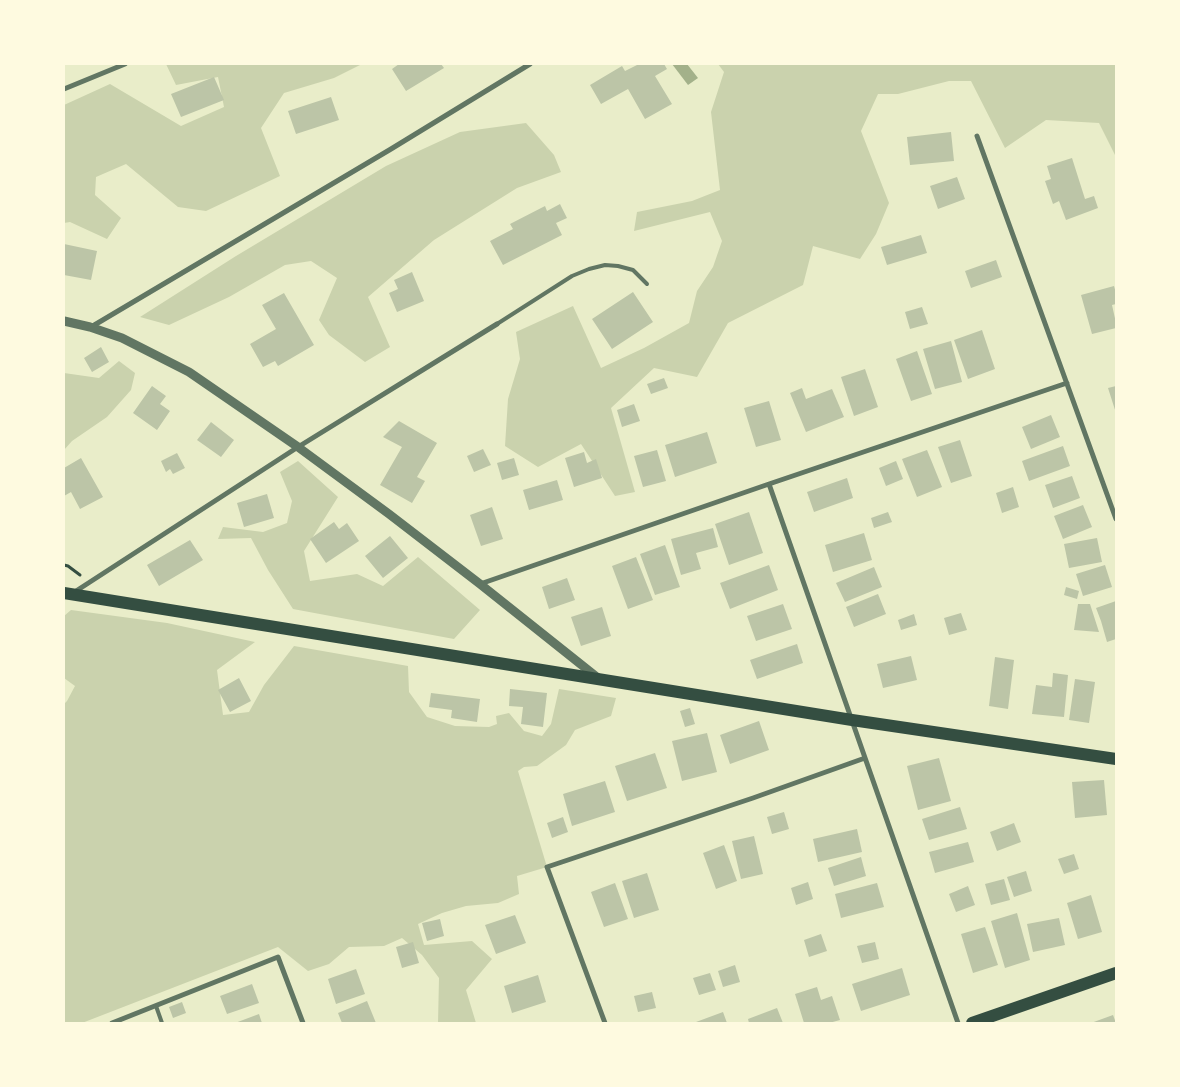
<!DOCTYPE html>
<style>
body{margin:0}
#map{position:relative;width:1180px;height:1087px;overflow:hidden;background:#e9edc9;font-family:"DejaVu Sans",sans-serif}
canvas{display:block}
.frame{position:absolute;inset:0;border:65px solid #fefae0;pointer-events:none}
</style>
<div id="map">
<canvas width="1180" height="1087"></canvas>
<div class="frame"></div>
</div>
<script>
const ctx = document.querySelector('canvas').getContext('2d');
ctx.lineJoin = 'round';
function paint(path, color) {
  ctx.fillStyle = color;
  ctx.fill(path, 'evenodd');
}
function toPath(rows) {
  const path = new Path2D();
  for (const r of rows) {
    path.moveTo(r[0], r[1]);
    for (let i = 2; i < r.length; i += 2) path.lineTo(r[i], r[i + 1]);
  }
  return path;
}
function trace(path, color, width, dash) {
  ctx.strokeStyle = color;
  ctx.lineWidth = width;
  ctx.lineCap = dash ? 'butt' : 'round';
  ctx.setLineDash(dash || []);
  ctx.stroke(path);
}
const green = toPath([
 [166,64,362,64,334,78,284,93,261,128,280,176,206,211,178,207,126,164,96,177,95,195,121,218,107,239,70,222,64,223,64,105,110,84,181,126,224,107,218,77,176,85],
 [718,64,1116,64,1116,157,1099,123,1046,120,1005,148,971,81,949,81,898,94,878,94,861,131,889,203,876,234,860,259,813,246,803,285,728,323,697,377,654,368,611,408,635,492,615,496,581,444,538,467,505,446,508,399,520,359,516,332,573,306,601,368,644,348,689,323,697,291,713,267,722,241,710,212,634,231,637,212,692,201,720,190,711,112,724,72],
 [526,123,554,155,561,172,517,188,434,240,368,297,390,347,365,362,329,335,319,320,337,278,311,261,285,265,229,297,169,325,140,317,236,256,386,166,460,132],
 [119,361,135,373,131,390,107,417,72,441,64,450,64,373,99,378],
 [298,461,338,497,304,551,310,581,357,574,383,586,418,557,480,610,454,639,293,609,268,570,251,538,218,539,223,527,263,532,287,523,292,501,280,472],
 [71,610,167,623,255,642,217,670,223,715,249,712,264,685,294,646,408,666,409,692,427,717,455,726,489,727,497,724,496,716,509,713,524,731,542,736,551,724,559,689,616,698,611,716,575,730,566,745,537,766,524,767,518,771,547,867,517,876,519,894,498,903,466,906,442,913,418,924,424,945,472,941,492,959,466,990,476,1023,438,1023,439,978,422,955,402,938,384,946,349,947,329,964,308,971,278,947,82,1023,64,1023,64,704,67,701,75,686,64,678,64,616]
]);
const water = toPath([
 [672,64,687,64,698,78,688,85]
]);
const building = toPath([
 [399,64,441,64,444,68,406,91,392,69],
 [639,64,664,64,667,69,655,76,672,104,645,119,628,89,601,104,590,85,622,66,625,71],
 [214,77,224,100,181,117,171,94],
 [331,97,339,120,296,134,288,111],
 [951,132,954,161,910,165,907,137],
 [1072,158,1085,199,1094,196,1098,208,1066,220,1059,201,1053,204,1045,181,1051,179,1047,166],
 [957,177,965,199,938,209,930,186],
 [560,204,567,218,556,223,562,235,503,265,490,241,513,229,510,224,545,206,547,211],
 [921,235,927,253,887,265,881,247],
 [64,244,97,251,91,280,64,275],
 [996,260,1002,277,971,288,965,271],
 [412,272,424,301,397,312,389,293,398,289,394,280],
 [1114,286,1116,293,1116,304,1112,305,1116,323,1116,328,1092,334,1081,295],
 [633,292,653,322,612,349,592,319],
 [284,293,314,345,278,366,275,361,263,367,250,344,276,329,262,305],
 [922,307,928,324,910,329,905,312],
 [982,330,995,369,968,379,954,340],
 [951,341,962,382,935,389,923,349],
 [101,347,109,362,92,372,84,358],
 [917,351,932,394,911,401,896,359],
 [865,369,878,407,854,416,841,377],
 [664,378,668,388,651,394,647,384],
 [152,386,166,396,160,404,170,411,157,430,133,413],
 [1116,386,1116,413,1108,388],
 [802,388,806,399,832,389,844,417,806,432,790,393],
 [769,401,781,440,756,447,744,408],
 [634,404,640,421,622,427,617,410],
 [1051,415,1060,437,1031,449,1022,427],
 [399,421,437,443,417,477,425,481,412,503,380,485,402,447,383,437],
 [211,422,234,440,221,457,197,440],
 [707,432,717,463,675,477,665,445],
 [960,440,972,476,951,483,938,447],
 [1063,446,1070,466,1029,481,1022,461],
 [483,449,491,465,474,472,467,456],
 [657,450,666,481,643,487,634,456],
 [927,450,942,487,917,497,902,459],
 [584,452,587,463,596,459,602,478,574,487,565,458],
 [177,453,185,468,173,474,170,469,166,472,161,461],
 [81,458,103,497,80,509,71,492,64,496,64,468],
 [514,458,519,475,502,480,497,463],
 [896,461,903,479,886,486,879,468],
 [1072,476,1080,498,1053,508,1045,485],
 [847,478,853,498,814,512,807,492],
 [557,480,563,500,529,510,523,490],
 [1013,487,1019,507,1002,513,996,493],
 [267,494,274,518,244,527,237,503],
 [1083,505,1092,527,1063,539,1054,516],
 [492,507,503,539,481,546,470,515],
 [749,512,763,553,729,565,715,524],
 [888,512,892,522,874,528,871,518],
 [334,522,339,529,347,523,359,541,326,563,310,539],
 [713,528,718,547,696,553,701,569,681,575,671,539],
 [864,533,872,560,833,572,825,545],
 [390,536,408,558,383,578,365,556],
 [1097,538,1102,562,1069,568,1064,544],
 [190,540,203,560,159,586,147,565],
 [665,545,680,587,655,595,640,554],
 [636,557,653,600,628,609,612,566],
 [769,565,778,590,730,609,720,583],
 [1105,565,1112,587,1083,596,1076,574],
 [874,567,882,587,845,602,836,583],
 [567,578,575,600,549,609,542,587],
 [1066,587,1079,591,1077,599,1064,595],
 [878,594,886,614,854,627,846,607],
 [1116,601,1116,639,1107,642,1101,621,1096,608],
 [783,604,792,629,756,641,747,616],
 [1078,604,1090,604,1099,632,1074,630],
 [602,607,611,636,581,646,571,617],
 [961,613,967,630,949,635,944,618],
 [914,614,917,625,901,630,898,620],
 [797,644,803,663,757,679,750,660],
 [911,656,917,680,883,688,877,664],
 [995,657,1014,660,1008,709,989,706],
 [1053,673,1068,675,1064,717,1032,714,1036,685,1052,687],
 [239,678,251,701,230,712,218,690],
 [1075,679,1095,682,1089,723,1069,720],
 [510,689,547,693,543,727,521,724,523,707,509,706],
 [431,693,480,699,477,722,451,718,452,710,429,707],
 [690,708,695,724,685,727,680,711],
 [759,721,769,750,730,764,720,735],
 [707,733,717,772,682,781,672,741],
 [655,753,667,788,627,801,615,766],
 [939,758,951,801,918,810,907,766],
 [1104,780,1107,815,1075,818,1072,782],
 [605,781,615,812,572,826,563,794],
 [960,807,967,829,929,840,922,819],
 [784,812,789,829,772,834,767,817],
 [563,817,568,832,552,838,547,823],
 [1014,823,1021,842,997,851,990,832],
 [857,829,862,852,818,862,813,839],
 [754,836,763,874,741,879,732,841],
 [968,842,974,862,935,873,929,852],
 [724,845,737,881,716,889,703,853],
 [1074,854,1079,869,1064,874,1058,859],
 [861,857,866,876,834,886,828,868],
 [1026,871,1032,891,1014,897,1007,877],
 [647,873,659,910,634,918,622,881],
 [1004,879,1010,900,991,905,985,884],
 [808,882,813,899,796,905,791,888],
 [615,883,628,919,604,927,591,892],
 [877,883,884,907,841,918,835,894],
 [968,886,975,905,956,912,949,894],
 [1091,895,1102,932,1078,939,1067,903],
 [1017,913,1030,960,1005,968,991,921],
 [515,915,526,943,496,954,485,925],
 [1059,918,1065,945,1033,952,1027,924],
 [440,919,444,936,427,941,422,923],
 [985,927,998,965,973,973,961,934],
 [821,934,827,951,809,957,804,940],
 [413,942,419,963,402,968,396,947],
 [875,942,879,959,862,963,857,946],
 [735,965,740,982,723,987,718,971],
 [902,968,910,995,861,1011,852,984],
 [356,969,365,994,336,1004,328,979],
 [710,973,716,990,699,995,693,978],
 [538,975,546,1002,512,1013,504,986],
 [252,984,259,1003,227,1014,220,996],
 [817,987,821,1000,832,996,840,1020,829,1023,804,1023,795,994],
 [652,992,656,1008,638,1012,634,996],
 [367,1001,376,1023,342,1023,338,1013],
 [182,1002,186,1013,173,1018,169,1007],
 [777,1008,783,1023,749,1023,748,1019],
 [723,1012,727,1023,697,1023,696,1022],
 [259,1014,262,1023,235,1023],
 [1113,1015,1116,1023,1091,1023]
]);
const path = toPath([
 [64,565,68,566,80,575]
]);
const service = toPath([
 [497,324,572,276,589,269,605,265,618,266,633,270,647,284],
 [156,1006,162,1023]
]);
const minor = toPath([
 [64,89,125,64],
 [977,136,1116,519],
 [91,327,391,149,530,64],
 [769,484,958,1023],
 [480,584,769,484,1067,383],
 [73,593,298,447,497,324],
 [112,1023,278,957,303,1023],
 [605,1023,547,867,753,798,865,758]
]);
const tertiary = toPath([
 [64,321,90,327,122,338,189,372,298,447,389,514,480,584,598,678]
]);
const primary = toPath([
 [64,593,852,720,1116,759],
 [972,1023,1116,973]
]);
paint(green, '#cad2ad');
paint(water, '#a3b18a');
paint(building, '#bcc5a7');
trace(path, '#344e41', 3);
trace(service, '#617663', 4);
trace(minor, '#617663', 5);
trace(tertiary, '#617663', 9);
trace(primary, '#344e41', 12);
</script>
